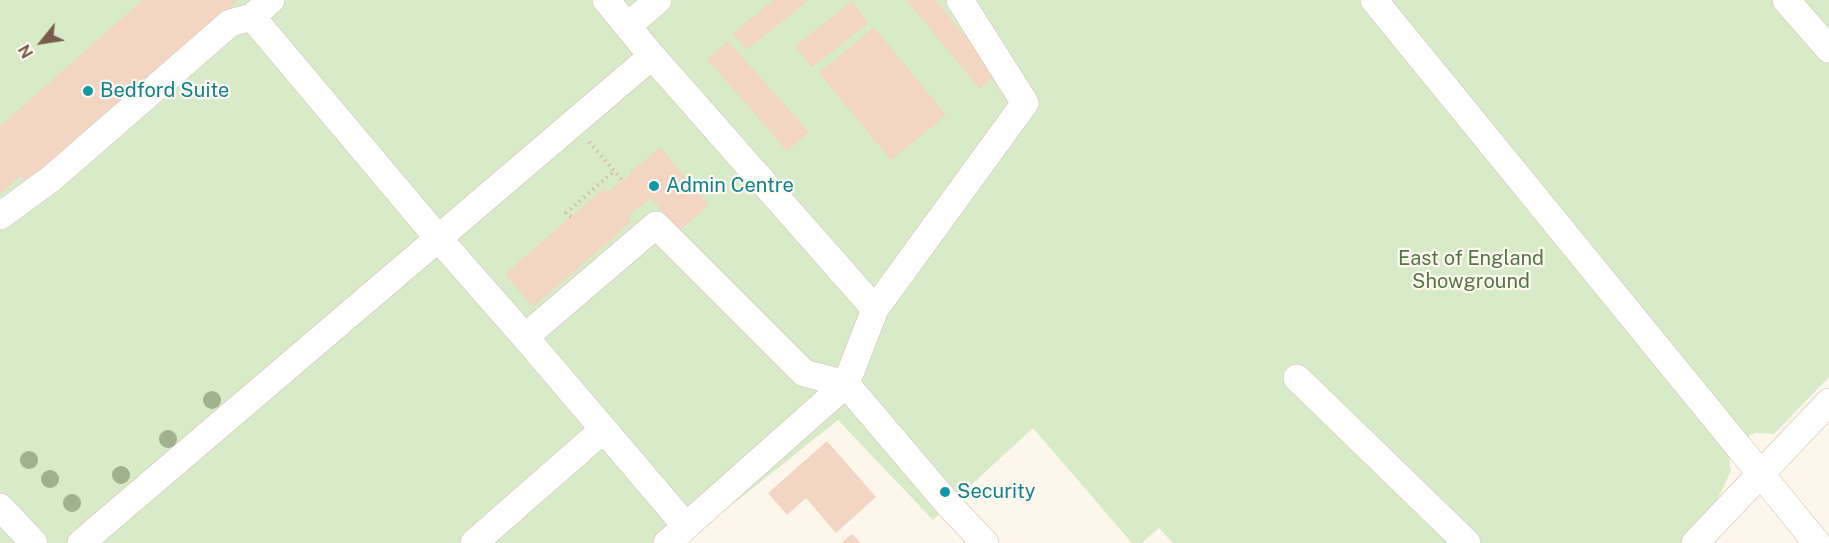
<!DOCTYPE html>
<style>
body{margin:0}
#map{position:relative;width:1829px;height:543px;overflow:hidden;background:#fdf6eb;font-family:"Public Sans",sans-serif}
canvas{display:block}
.north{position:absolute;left:12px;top:12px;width:60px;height:60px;-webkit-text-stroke:4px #fff9f2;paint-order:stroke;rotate:240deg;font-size:16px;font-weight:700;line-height:24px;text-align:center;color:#795c4d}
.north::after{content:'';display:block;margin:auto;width:21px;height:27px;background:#795c4d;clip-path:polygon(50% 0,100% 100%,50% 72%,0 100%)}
</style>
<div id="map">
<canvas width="1829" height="543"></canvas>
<div class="north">N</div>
</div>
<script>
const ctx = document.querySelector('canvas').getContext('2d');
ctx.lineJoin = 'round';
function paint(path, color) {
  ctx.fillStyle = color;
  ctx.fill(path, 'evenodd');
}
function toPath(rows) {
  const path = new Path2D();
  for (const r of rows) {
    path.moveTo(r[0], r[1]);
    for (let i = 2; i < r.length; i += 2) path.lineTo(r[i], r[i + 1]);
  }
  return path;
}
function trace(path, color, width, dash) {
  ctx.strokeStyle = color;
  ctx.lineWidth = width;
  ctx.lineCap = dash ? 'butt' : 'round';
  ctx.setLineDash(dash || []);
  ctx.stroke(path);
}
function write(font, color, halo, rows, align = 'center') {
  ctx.font = font + ' "Public Sans",sans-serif';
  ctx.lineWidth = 4.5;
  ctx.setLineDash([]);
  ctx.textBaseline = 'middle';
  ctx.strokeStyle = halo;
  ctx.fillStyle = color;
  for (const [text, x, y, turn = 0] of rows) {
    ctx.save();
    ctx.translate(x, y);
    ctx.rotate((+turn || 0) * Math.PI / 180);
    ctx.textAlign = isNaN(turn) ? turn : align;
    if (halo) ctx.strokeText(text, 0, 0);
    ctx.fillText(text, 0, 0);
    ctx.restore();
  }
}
const green = toPath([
 [0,0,1829,0,1829,377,1774,434,1755,433,1727,446,1731,471,1717,500,1682,543,1173,543,1159,528,1142,543,1132,543,1033,428,933,520,838,420,684,543,0,543]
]);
const building = toPath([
 [143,0,238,0,29,185,20,176,0,194,0,126],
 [774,0,809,0,746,50,733,33],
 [906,0,935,0,997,74,980,89],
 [852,1,868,23,812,67,795,46],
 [874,27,946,115,891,160,819,73],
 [728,41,809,132,787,151,707,59],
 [660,147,709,205,679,231,651,198,628,216,632,221,533,307,505,274,604,188,607,192,631,175,630,173],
 [827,441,876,497,836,533,806,498,787,515,768,493],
 [852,534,861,543,841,543]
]);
const path = toPath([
 [589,142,623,181],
 [571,217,566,213,614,171]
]);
const minor = toPath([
 [606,0,652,56,875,309],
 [1374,0,1817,543],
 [1786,0,1829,49],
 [252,17,438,238,525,337,686,526],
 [628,26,658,0],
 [0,216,52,178,230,23,252,17,271,0],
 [525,337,656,225,804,373,846,384,949,505,985,543],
 [1297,378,1467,543],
 [0,507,34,543],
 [81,543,652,56],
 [474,543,603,430],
 [667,543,846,384,875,309,1025,103,960,0],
 [1695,543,1829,402]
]);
const trees = [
 [212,400],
 [168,439],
 [29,460],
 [121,475],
 [50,479],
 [72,503]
];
const markers = [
 [88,91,6,"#0f9aa8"],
 [654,186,6,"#0f9aa8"],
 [945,492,6,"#0f9aa8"]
];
const cultureNames = [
 ["Bedford Suite",100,91],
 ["Admin Centre",666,186],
 ["Security",957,492]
];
const parkNames = [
 ["East of England",1471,259],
 ["Showground",1471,282]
];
paint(green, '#d7ebc8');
paint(building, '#f2d5c2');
trace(minor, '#d0beaf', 28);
trace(path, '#d8b8a4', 4, [1.5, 4.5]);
trace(minor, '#fff', 27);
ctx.fillStyle = '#9fb18e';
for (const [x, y] of trees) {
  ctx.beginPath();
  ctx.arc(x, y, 9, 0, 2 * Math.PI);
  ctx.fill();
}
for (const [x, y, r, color] of markers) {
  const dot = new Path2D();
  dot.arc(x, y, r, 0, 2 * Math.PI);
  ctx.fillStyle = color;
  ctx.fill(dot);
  trace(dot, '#fff9f2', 2);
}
write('20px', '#0d838f', '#fff9f2', cultureNames, 'left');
write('20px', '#527841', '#fff9f2', parkNames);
</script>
